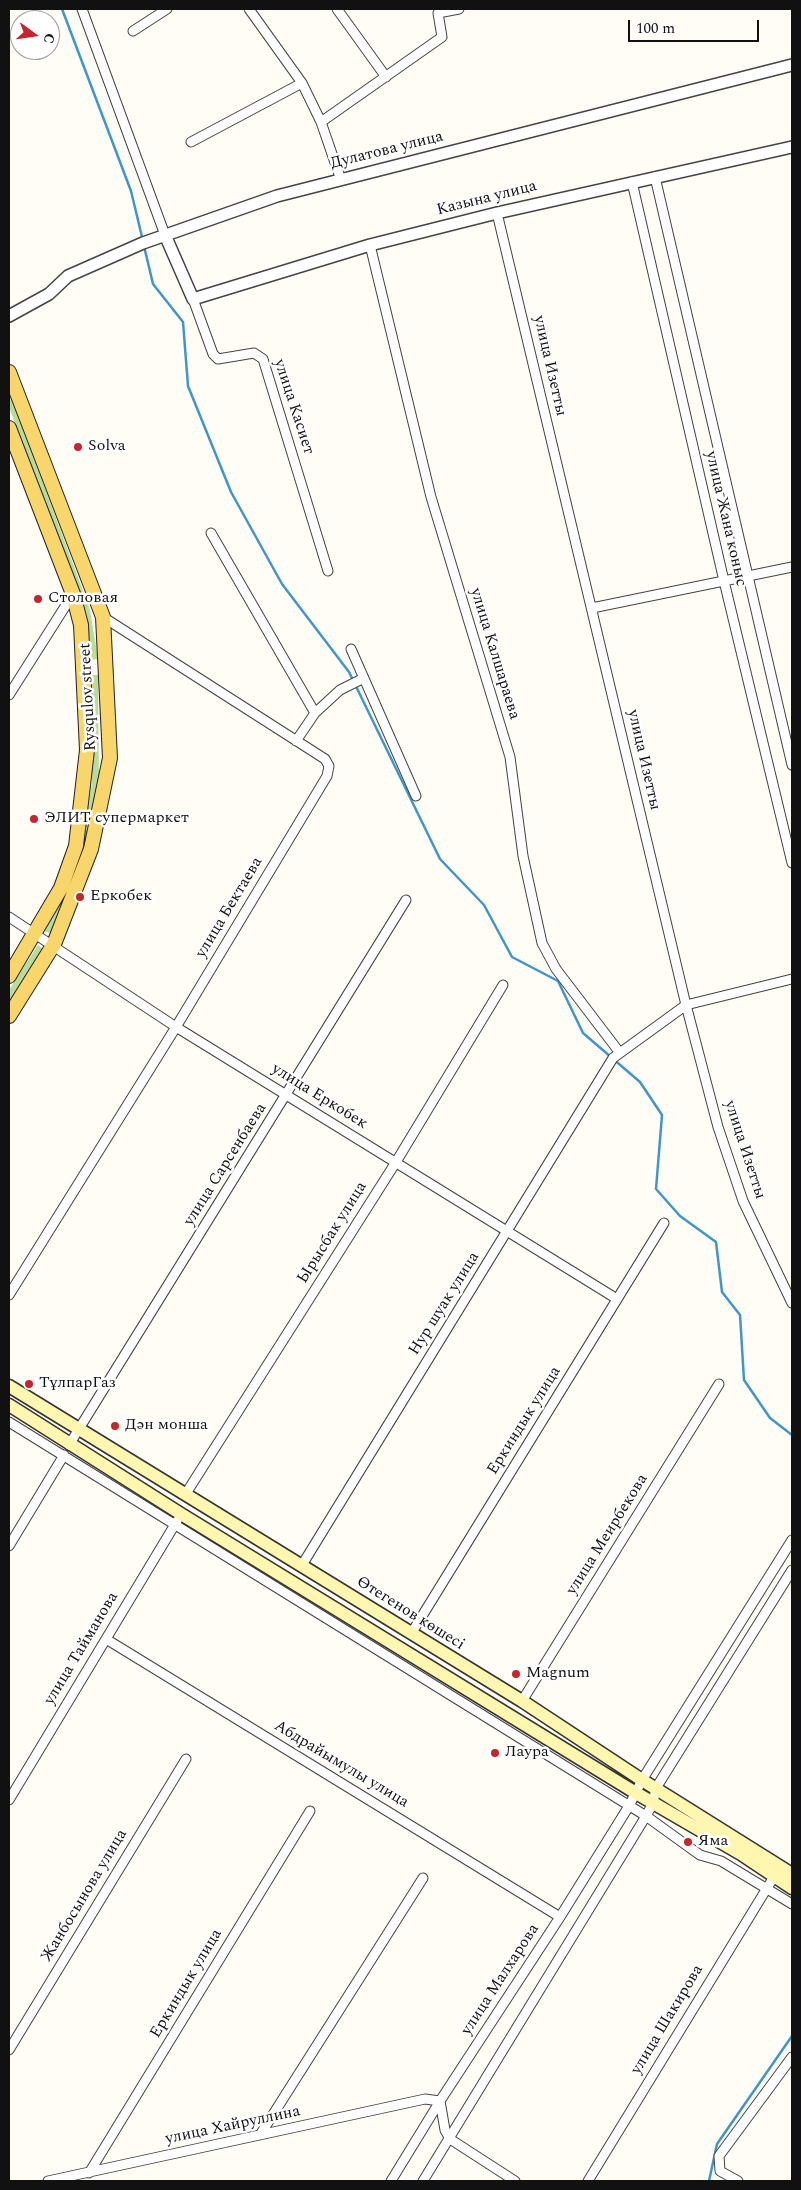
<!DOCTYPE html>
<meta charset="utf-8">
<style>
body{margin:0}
#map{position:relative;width:801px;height:2190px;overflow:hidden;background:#fffdf5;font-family:Spectral,serif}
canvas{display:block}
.frame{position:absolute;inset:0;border:10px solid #111;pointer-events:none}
.north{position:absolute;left:10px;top:10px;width:50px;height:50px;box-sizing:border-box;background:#fff;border:1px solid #a0a0a0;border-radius:50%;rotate:104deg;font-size:14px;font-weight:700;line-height:20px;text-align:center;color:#111}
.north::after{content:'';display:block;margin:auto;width:18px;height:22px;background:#c4262e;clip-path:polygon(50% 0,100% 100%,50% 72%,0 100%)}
.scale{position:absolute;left:628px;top:20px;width:131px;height:22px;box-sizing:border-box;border:2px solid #111;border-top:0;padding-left:6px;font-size:15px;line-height:18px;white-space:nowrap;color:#111;-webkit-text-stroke:4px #fff;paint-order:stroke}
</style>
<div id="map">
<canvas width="801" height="2190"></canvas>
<div class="frame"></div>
<div class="north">С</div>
<div class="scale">100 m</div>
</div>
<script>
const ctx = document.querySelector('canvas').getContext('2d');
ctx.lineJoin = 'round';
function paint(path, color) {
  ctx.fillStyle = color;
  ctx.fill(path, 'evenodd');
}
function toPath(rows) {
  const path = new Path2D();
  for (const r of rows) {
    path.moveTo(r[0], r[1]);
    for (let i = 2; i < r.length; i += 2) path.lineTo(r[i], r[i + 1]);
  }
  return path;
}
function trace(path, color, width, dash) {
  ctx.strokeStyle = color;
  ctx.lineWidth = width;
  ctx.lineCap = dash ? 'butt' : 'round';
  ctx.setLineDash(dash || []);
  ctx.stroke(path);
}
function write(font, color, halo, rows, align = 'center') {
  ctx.font = font + ' Spectral,serif';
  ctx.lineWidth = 5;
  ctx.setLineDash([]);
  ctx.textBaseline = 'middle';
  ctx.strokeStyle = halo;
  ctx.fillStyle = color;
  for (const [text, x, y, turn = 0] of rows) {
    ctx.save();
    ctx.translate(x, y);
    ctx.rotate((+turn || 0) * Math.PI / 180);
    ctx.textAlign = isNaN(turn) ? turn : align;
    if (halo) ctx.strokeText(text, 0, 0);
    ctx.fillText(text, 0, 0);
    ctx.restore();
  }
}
const forest = toPath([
 [9,390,90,610,98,659,90,660,85,612,9,407],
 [92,675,98,675,99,782,86,848,52,934,44,931,82,846,92,783],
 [38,945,43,949,9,1005,9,990]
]);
const stream = toPath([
 [62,9,131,191,143,241],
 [144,246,153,284,183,322,188,386,231,492,282,584,349,672,440,859,484,905,512,957,558,981,583,1033,640,1082,662,1115,656,1189,680,1216,716,1242,722,1292,740,1315,744,1380,770,1418,792,1435],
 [709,2181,717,2144,792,2036]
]);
const minor = toPath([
 [82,9,165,235],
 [249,9,302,83,321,122,341,180],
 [337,9,386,77],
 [133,31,167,9],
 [321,122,442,37,438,13,459,9],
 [191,142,302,83],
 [655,177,792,765],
 [632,182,724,581,792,863],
 [497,213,686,1005,718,1127,743,1201,792,1303],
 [370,245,431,497,510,757,523,856,542,943,556,969,620,1053],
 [193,299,213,354,218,359,254,353,263,359,328,571],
 [211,533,315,713],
 [592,608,792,567],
 [351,649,416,796],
 [9,695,73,594],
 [296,741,315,713,340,690,364,678],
 [9,917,176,1027,617,1299],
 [9,1295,176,1027,327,776,329,766,325,759,103,617],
 [9,1422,646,1816,700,1855,721,1861,792,1904],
 [69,1445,406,900],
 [185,1495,396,1162,503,985],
 [9,1546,64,1455],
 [302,1565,613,1058,686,1005,792,979],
 [411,1634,664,1223],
 [106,1639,560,1917],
 [522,1701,719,1384],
 [9,1800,177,1521],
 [9,2050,186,1759],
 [260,2135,423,1878],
 [89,2173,310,1811],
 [48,2181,425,2099,440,2101,445,2130,450,2139,515,2181],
 [391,2181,440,2101,560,1917,629,1806,642,1780,792,1540],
 [423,2181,646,1816,653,1803,656,1788,792,1570],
 [588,2181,775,1875],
 [738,2181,720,2171,719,2156,792,2057]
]);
const tertiary = toPath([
 [165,235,193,299,370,245,497,213,792,147],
 [9,316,49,294,68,276,143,243,277,196,792,65]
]);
const secondary = toPath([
 [9,1386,522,1701,642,1780,792,1874],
 [9,1405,181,1514,636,1793,741,1854,792,1888]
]);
const primary = toPath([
 [9,372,103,617,110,758,91,849,54,944,9,1016],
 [9,428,73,594,81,625,87,750,76,846,61,888,9,976]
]);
const markers = [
 [78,447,5,"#c4262e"],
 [38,599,5,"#c4262e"],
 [34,819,5,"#c4262e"],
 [80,897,5,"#c4262e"],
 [29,1384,5,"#c4262e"],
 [115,1426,5,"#c4262e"],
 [516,1674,5,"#c4262e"],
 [495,1753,5,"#c4262e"],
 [688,1842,5,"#c4262e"]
];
const streetNames = [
 ["Дулатова улица",387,151,-14],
 ["Казына улица",487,199,-14],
 ["улица Изетты",549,366,77],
 ["улица Касиет",293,407,72],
 ["улица Жана коныс",725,519,77],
 ["улица Калшараева",494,654,73],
 ["Rysqulov street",89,697,-93],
 ["улица Изетты",643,760,77],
 ["улица Бектаева",230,908,-59],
 ["улица Еркобек",319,1097,32],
 ["улица Изетты",744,1150,72],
 ["улица Сарсенбаева",226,1165,-58],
 ["Ырысбак улица",333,1233,-58],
 ["Нур шуак улица",445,1304,-58],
 ["Еркиндык улица",525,1421,-58],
 ["улица Меирбекова",608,1535,-58],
 ["Өтегенов көшесі",410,1614,32],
 ["улица Тайманова",82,1649,-59],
 ["Абдрайымулы улица",341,1765,31],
 ["Жанбосынова улица",85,1896,-59],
 ["улица Малхарова",501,1980,-57],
 ["Еркиндык улица",187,1984,-59],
 ["улица Шакирова",668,2020,-59],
 ["улица Хайруллина",233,2126,-12]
];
const poiNames = [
 ["Solva",88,447],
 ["Столовая",48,599],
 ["ЭЛИТ супермаркет",44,819],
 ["Еркобек",90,897],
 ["ТұлпарГаз",39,1384],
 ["Дән монша",125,1426],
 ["Magnum",526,1674],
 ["Лаура",505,1753],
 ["Яма",698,1842]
];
paint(forest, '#b9dc9c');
trace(stream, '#3f96cf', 2.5);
trace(minor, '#444', 11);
trace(tertiary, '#444', 14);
trace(secondary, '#333', 15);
trace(primary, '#222', 16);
trace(minor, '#fff', 9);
trace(tertiary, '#fff', 11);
trace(secondary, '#fff6b0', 12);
trace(primary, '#f9d66b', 14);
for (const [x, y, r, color] of markers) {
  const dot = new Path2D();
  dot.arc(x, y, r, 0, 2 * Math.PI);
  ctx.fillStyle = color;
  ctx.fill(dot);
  trace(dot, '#fff', 2);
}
write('16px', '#111', '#fff', streetNames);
write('16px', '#111', '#fff', poiNames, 'left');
</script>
